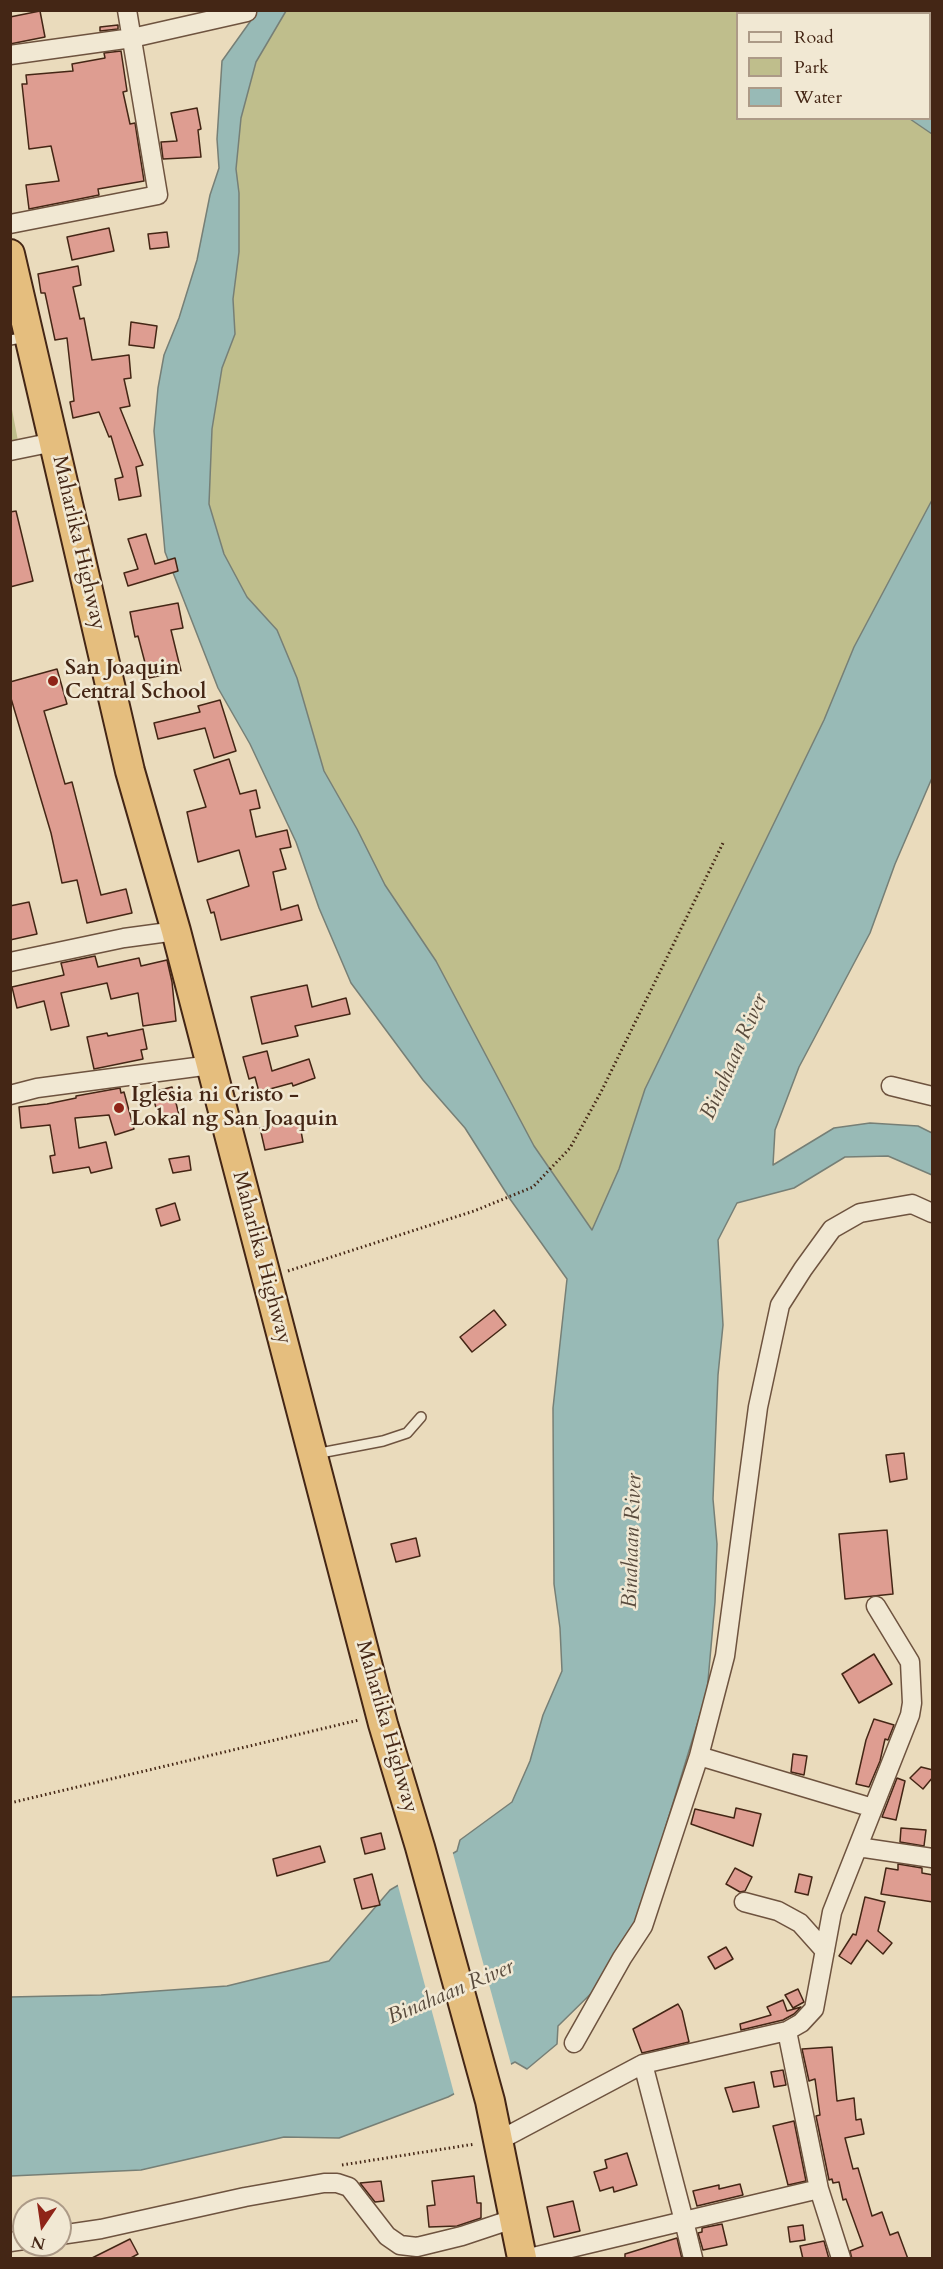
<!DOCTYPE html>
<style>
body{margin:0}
#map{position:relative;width:943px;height:2269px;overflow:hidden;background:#eadbbc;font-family:Cardo,serif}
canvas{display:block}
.frame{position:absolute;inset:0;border:12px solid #442615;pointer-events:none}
.legend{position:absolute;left:736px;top:12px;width:195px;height:108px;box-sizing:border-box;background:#f1e8d3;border:2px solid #ac9a87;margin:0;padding:8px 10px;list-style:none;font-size:18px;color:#442615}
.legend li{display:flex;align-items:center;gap:12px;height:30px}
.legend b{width:30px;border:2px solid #ac9a87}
.north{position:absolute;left:12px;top:2197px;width:60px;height:60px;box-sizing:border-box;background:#f1e8d3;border:2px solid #ac9a87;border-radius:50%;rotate:193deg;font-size:16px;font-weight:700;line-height:24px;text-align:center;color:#442615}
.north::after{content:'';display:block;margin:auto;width:21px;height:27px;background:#8f2418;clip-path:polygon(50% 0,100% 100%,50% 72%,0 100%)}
</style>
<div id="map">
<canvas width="943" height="2269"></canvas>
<div class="frame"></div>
<ul class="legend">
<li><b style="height:8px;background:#f1e8d3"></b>Road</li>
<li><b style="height:16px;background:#bfbe8c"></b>Park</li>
<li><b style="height:16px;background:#98bab6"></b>Water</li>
</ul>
<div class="north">N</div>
</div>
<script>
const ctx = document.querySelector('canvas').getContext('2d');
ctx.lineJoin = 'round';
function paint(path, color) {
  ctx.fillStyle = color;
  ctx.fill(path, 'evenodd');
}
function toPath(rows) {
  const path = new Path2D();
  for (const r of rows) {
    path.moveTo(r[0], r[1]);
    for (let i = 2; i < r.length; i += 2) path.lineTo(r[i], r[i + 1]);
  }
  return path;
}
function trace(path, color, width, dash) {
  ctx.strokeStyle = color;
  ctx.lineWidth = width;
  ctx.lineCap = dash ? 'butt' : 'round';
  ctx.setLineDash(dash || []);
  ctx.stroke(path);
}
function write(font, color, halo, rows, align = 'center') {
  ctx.font = font + ' Cardo,serif';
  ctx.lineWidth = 5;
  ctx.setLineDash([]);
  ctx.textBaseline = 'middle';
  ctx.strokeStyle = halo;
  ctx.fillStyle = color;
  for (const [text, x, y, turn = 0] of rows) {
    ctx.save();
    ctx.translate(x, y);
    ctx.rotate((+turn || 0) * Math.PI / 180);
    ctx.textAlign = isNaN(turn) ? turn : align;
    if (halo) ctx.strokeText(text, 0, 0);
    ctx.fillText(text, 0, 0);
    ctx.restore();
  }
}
const green = toPath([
 [286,11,785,11,788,13,738,14,738,118,910,119,932,134,932,500,854,647,824,720,645,1089,619,1169,593,1231,534,1146,436,961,385,885,357,829,324,771,297,678,277,630,247,597,224,554,209,504,212,429,222,368,235,334,233,299,239,252,239,193,236,169,241,118,256,62],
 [10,399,18,441,10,443]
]);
const water = toPath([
 [256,11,286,11,256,62,241,118,236,169,239,193,239,252,233,299,235,334,222,368,212,429,209,504,224,554,247,597,277,630,297,678,324,771,357,829,385,885,436,961,534,1146,592,1230,619,1169,645,1089,824,720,854,647,932,500,932,778,895,864,870,933,799,1067,775,1130,773,1165,834,1128,870,1123,918,1126,932,1133,932,1175,888,1156,845,1157,794,1188,737,1203,718,1240,723,1325,718,1375,713,1499,717,1544,715,1602,707,1692,662,1839,644,1909,613,1972,558,2026,557,2044,527,2069,515,2062,448,2097,339,2138,284,2137,141,2170,11,2176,10,1997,101,1995,227,1986,329,1961,390,1890,457,1851,460,1840,512,1802,530,1761,543,1715,562,1671,560,1628,554,1584,553,1408,567,1279,510,1199,465,1128,423,1080,351,983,319,908,296,842,250,744,218,688,165,552,154,431,158,388,164,355,179,318,197,260,210,195,219,168,217,139,222,61,252,19,256,11],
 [785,11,835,11,838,13,788,13,785,11],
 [930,83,932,85,932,134,910,119,930,118,930,83]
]);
const pier = toPath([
 [452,1850,512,2068,455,2097,397,1882]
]);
const building = toPath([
 [40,11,45,37,10,44,10,17,40,11],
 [118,25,118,29,100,31,100,27,118,25],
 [121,51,127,91,123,92,130,124,135,123,144,181,98,189,99,195,29,209,26,185,59,181,51,146,29,149,22,84,27,84,26,75,73,71,72,64,105,58,104,53,121,51],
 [197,108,201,129,198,130,201,157,163,159,161,142,177,141,171,113,197,108],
 [109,228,114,251,72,260,67,237,109,228],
 [167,232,169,247,150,249,148,234,167,232],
 [78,266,81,285,73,287,80,319,84,318,92,360,129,355,131,378,124,379,130,406,120,408,143,465,136,467,141,496,119,500,115,479,123,477,111,436,109,437,99,412,73,418,70,402,74,401,67,338,55,340,45,293,41,293,38,274,78,266],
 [131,322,157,326,154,348,129,345,131,322],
 [16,511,33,581,10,587,10,512,16,511],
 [146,534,155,564,175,558,178,571,128,586,124,573,138,569,128,539,146,534],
 [178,603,183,628,171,630,181,671,149,678,138,636,135,637,130,612,178,603],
 [57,669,67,704,44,711,65,784,72,782,101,895,126,889,132,913,87,923,77,880,62,883,51,833,10,695,10,682,57,669],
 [220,700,236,751,214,758,205,728,158,739,154,723,200,712,198,706,220,700],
 [229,759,240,794,256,790,260,808,250,810,256,837,287,830,291,847,280,849,286,869,273,872,281,910,298,905,302,920,221,940,214,912,211,913,207,900,249,886,239,850,198,862,187,812,206,807,194,770,229,759],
 [29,902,37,934,10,940,10,906,29,902],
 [95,956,98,967,139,958,141,966,167,960,172,982,176,1021,143,1026,138,993,111,999,107,983,61,993,69,1026,51,1030,44,1001,17,1008,12,987,64,975,61,963,95,956],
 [307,985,312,1007,346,998,350,1014,295,1026,298,1036,262,1044,251,997,307,985],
 [143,1029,147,1049,141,1050,143,1059,94,1069,87,1037,107,1033,108,1036,143,1029],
 [267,1051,272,1071,309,1059,315,1078,293,1086,292,1083,259,1092,255,1077,249,1079,243,1057,267,1051],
 [172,1087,179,1115,159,1120,152,1092,172,1087],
 [120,1088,121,1093,124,1092,134,1129,115,1135,109,1115,75,1118,79,1148,106,1142,112,1168,91,1173,89,1167,53,1173,50,1156,55,1155,50,1125,21,1128,19,1107,47,1104,76,1098,76,1096,120,1088],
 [299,1120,303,1142,265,1150,260,1128,299,1120],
 [189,1156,191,1170,173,1173,169,1159,189,1156],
 [175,1203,180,1220,161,1226,156,1209,175,1203],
 [494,1310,506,1325,472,1352,460,1337,494,1310],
 [904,1453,907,1479,890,1482,886,1455,904,1453],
 [887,1530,893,1594,845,1599,839,1534,887,1530],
 [416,1538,420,1556,396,1562,391,1544,416,1538],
 [874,1654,892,1684,859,1703,842,1674,874,1654],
 [874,1719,894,1725,888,1740,885,1739,880,1761,869,1787,856,1784,866,1740,874,1719],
 [793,1754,807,1756,804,1775,791,1772,793,1754],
 [921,1767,933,1770,933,1777,923,1789,910,1778,921,1767],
 [897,1778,905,1781,896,1820,882,1817,897,1778],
 [736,1808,761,1814,753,1846,691,1824,695,1809,734,1818,736,1808],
 [901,1828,926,1830,924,1846,900,1842,901,1828],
 [381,1833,385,1849,365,1854,361,1838,381,1833],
 [320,1846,325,1862,277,1876,273,1859,320,1846],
 [898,1864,922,1868,922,1873,933,1875,933,1902,881,1894,886,1868,898,1870,898,1864],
 [735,1868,752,1877,745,1891,740,1892,726,1884,735,1868],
 [372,1874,380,1905,362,1909,354,1879,372,1874],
 [799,1874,812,1877,808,1895,795,1892,799,1874],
 [865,1897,885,1902,878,1931,892,1943,883,1954,867,1940,851,1964,839,1956,853,1934,856,1935,865,1897],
 [726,1947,733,1959,715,1969,708,1957,726,1947],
 [798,1989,804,2002,793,2008,785,1995,798,1989],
 [783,2000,787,2011,801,2007,794,2014,783,2020,741,2030,740,2024,771,2015,767,2007,783,2000],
 [678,2004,682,2011,689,2042,642,2053,633,2029,678,2004],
 [832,2047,837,2101,854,2098,856,2120,861,2119,864,2134,845,2138,853,2169,858,2168,872,2216,882,2212,890,2235,898,2232,908,2259,852,2259,850,2251,863,2246,846,2199,843,2200,839,2182,833,2183,832,2179,829,2180,816,2116,820,2115,815,2079,809,2081,802,2049,832,2047],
 [783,2070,786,2085,774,2087,771,2072,783,2070],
 [754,2082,759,2107,733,2112,725,2088,754,2082],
 [794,2121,806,2181,788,2185,773,2126,794,2121],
 [627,2153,637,2185,614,2192,613,2187,600,2191,594,2172,607,2168,605,2160,627,2153],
 [474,2176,477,2203,481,2203,481,2218,457,2226,429,2227,427,2206,435,2205,432,2181,474,2176],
 [381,2181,384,2201,375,2202,360,2183,381,2181],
 [740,2184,743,2195,697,2206,693,2191,719,2185,719,2189,740,2184],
 [573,2201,580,2231,554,2237,547,2207,573,2201],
 [722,2224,727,2245,703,2250,698,2233,702,2232,702,2228,722,2224],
 [803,2225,805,2240,790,2242,788,2227,803,2225],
 [677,2238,682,2259,625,2259,625,2254,677,2238],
 [130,2239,138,2254,129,2259,90,2259,130,2239],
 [824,2241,829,2259,803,2259,800,2246,824,2241]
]);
const path = toPath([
 [288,1271,474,1211,533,1187,570,1148,601,1092,724,841],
 [10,1803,359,1720],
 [342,2165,475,2144]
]);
const service = toPath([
 [10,340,27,337],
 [315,1454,383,1441,407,1433,421,1417]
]);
const minor = toPath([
 [10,55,132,38,247,12],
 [10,224,158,195,127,10],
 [10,451,54,442],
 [10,962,124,938,176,931],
 [891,1086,932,1096],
 [10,1095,37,1088,211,1065],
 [699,1756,873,1808],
 [858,1847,932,1858],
 [744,1902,778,1911,800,1923,825,1951],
 [787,2031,819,2189,841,2258],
 [574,2043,622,1958,643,1926,699,1756,725,1656,758,1407,780,1305,803,1269,832,1229,860,1213,912,1204,932,1213],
 [498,2141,643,2064,787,2031,801,2023,814,2009,832,1912,910,1715,912,1703,910,1662,876,1606],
 [60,2235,101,2229,245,2197,324,2183,337,2183,349,2187,387,2236,400,2245,417,2247,462,2236,513,2219],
 [10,2242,24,2240],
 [529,2258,684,2221,643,2064],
 [693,2258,684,2221,819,2189]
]);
const trunk = toPath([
 [10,254,130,771,176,931,383,1724,420,1847,490,2101,522,2258]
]);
const markers = [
 [53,681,6,"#8f2418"],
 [119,1108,6,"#8f2418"]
];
const streetNames = [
 ["Maharlika Highway",78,543,77],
 ["Maharlika Highway",261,1258,75],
 ["Maharlika Highway",386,1727,74]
];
const poiNames = [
 ["San Joaquin",65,669],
 ["Central School",65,693],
 ["Iglesia ni Cristo -",131,1096],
 ["Lokal ng San Joaquin",131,1120]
];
const waterNames = [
 ["Binahaan River",735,1057,-66],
 ["Binahaan River",633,1541,-88],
 ["Binahaan River",451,1993,-23]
];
paint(green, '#bfbe8c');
paint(water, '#98bab6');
trace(water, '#767f76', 1.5);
paint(pier, '#eadbbc');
paint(building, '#de9d91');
trace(building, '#442615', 1.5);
trace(service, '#6e533f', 12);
trace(minor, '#6e533f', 21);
trace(trunk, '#442615', 32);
trace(path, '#442615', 3, [1.5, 3]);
trace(service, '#f1e8d3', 9);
trace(minor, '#f1e8d3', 18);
trace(trunk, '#e5be7e', 28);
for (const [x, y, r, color] of markers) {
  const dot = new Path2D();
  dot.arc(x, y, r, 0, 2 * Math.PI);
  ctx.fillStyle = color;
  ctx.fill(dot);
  trace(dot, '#f1e8d3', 2);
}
write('21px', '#442615', '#f1e8d3', streetNames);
write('bold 21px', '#442615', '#f1e8d3', poiNames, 'left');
write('italic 22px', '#594b3d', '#f1e8d3', waterNames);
</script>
